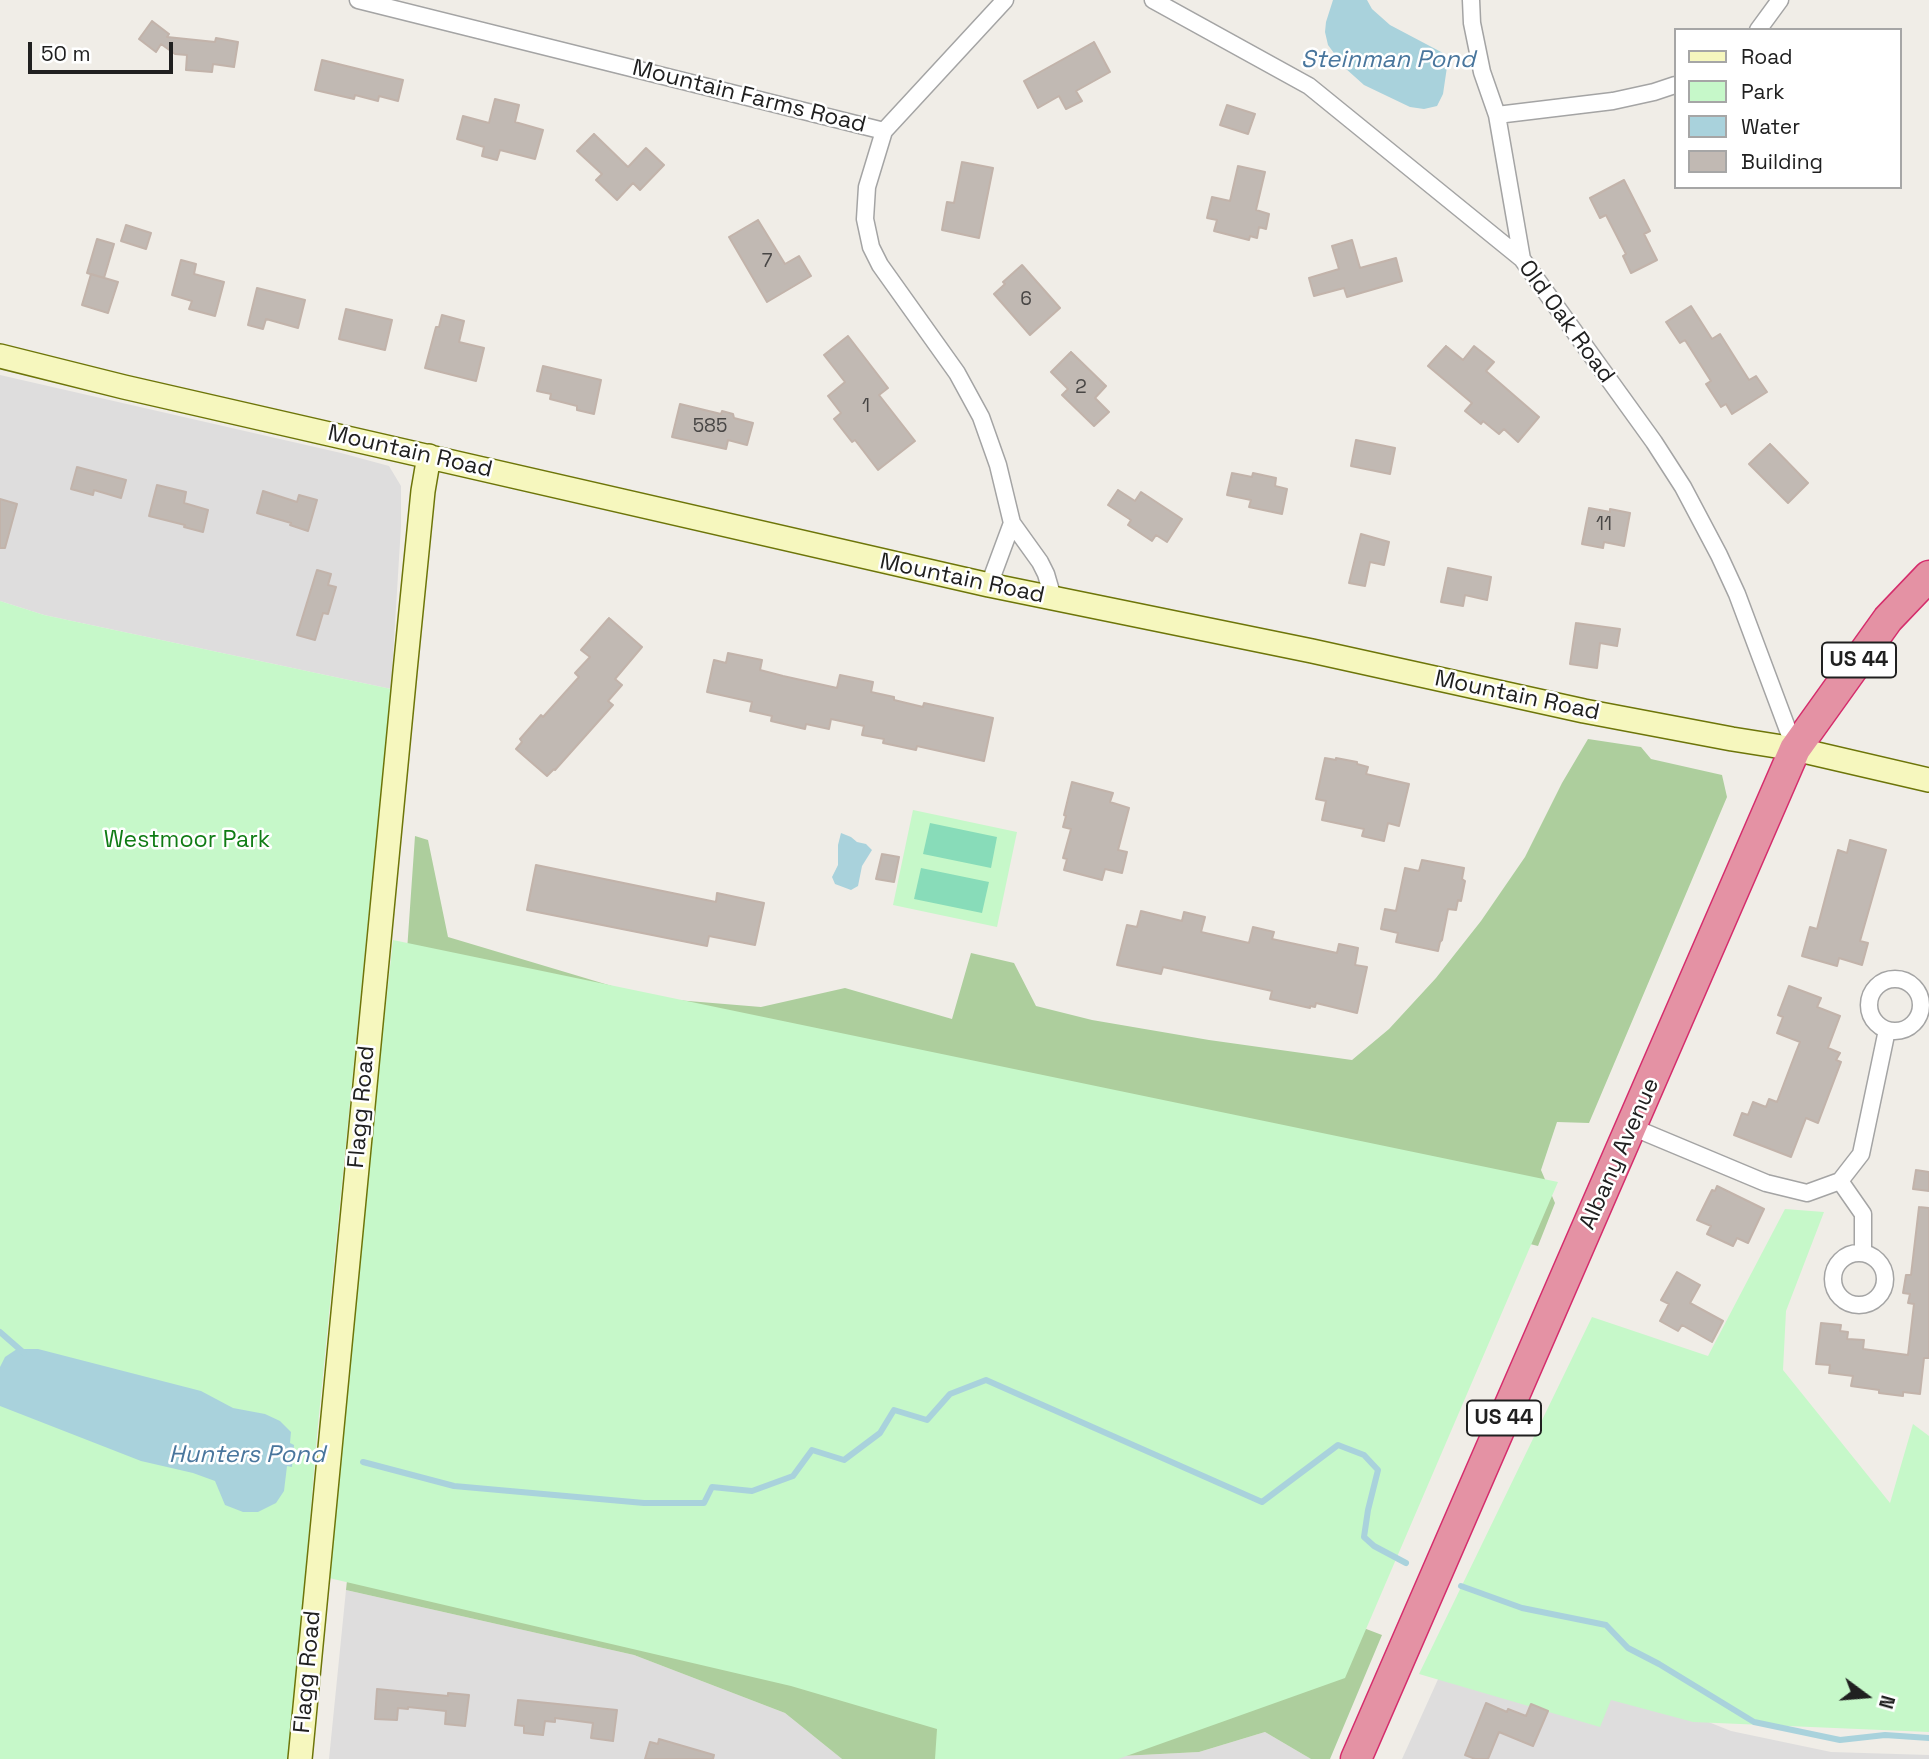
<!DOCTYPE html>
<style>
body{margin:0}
#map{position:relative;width:1929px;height:1759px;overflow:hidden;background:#f0ede7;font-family:"Space Grotesk",sans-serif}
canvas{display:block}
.legend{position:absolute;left:1674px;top:28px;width:228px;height:161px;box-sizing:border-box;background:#fff;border:2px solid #a6a6a6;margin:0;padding:9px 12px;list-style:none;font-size:21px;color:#202020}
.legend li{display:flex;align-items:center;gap:14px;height:35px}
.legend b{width:35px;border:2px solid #a6a6a6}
.north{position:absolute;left:1831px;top:1661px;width:70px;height:70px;-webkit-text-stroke:5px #fff;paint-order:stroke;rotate:106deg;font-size:19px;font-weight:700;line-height:28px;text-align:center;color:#202020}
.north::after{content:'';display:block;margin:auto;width:24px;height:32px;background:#202020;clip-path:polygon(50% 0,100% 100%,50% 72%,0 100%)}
.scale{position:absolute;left:28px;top:42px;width:145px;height:32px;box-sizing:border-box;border:4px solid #202020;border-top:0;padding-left:9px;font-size:21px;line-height:24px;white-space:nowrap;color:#202020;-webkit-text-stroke:5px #fff;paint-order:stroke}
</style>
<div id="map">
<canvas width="1929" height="1759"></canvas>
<ul class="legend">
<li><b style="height:9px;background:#f6f7be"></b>Road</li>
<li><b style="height:19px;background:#c6f8c9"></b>Park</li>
<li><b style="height:19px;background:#a9d2dc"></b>Water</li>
<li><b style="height:19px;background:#c1b9b3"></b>Building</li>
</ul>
<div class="north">N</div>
<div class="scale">50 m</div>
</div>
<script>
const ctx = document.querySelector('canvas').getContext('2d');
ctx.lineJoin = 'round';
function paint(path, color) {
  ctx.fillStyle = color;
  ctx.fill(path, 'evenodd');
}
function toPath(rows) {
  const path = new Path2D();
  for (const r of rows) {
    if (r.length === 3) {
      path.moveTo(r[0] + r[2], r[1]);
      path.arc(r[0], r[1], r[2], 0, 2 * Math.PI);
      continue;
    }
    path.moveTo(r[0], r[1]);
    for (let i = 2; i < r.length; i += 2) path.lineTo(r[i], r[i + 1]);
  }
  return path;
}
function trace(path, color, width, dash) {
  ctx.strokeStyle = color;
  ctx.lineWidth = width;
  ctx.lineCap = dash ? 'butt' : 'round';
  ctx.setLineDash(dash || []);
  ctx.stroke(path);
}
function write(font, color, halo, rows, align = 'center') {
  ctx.font = font + ' "Space Grotesk",sans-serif';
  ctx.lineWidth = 5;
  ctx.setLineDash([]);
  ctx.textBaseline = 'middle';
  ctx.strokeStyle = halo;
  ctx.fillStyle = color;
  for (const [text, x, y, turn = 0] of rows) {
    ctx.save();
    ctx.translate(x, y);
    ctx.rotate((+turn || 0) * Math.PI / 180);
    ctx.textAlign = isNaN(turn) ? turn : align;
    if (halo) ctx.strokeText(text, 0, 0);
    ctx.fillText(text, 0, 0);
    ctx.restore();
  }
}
const residential = toPath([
 [0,375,341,453,389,466,401,486,401,526,391,689,44,615,0,601],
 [346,1590,634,1655,785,1713,842,1759,329,1759],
 [1463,1624,1731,1731,1831,1752,1929,1755,1929,1759,1402,1759],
 [1265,1732,1311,1759,1063,1759,1199,1752]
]);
const forest = toPath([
 [1588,739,1641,747,1651,759,1722,775,1727,797,1589,1123,1557,1122,1541,1170,1555,1203,1538,1246,1413,1215,1227,1576,1382,1635,1330,1759,1311,1759,1265,1732,1199,1752,1063,1759,842,1759,785,1713,634,1655,346,1590,395,1123,415,836,428,840,448,937,652,998,761,1007,845,988,952,1019,971,953,1014,963,1036,1006,1092,1020,1209,1040,1352,1060,1389,1029,1436,978,1481,921,1525,857,1562,783]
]);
const park = toPath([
 [0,601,44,615,391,689,317,1435,290,1759,0,1759],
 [913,810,1017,832,997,927,893,905],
 [393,940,1558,1182,1345,1678,1118,1759,935,1759,937,1729,791,1686,329,1578,350,1330],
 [1785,1209,1824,1212,1786,1311,1783,1370,1890,1503,1913,1424,1929,1436,1929,1732,1693,1722,1611,1700,1600,1727,1419,1674,1592,1317,1708,1356]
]);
const pitch = toPath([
 [930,823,997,837,991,868,923,854],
 [921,868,989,882,982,913,914,899]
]);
const water = toPath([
 [1333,0,1367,0,1372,9,1390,25,1443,53,1446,58,1447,67,1443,94,1437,106,1424,109,1410,107,1364,85,1345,68,1328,45,1325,32,1326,22],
 [841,833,851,837,857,842,866,844,872,850,862,866,858,886,851,890,835,884,832,877,838,865,838,845],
 [17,1349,38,1349,201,1391,233,1408,265,1414,280,1421,291,1432,290,1443,294,1445,292,1467,287,1466,284,1491,276,1503,258,1512,243,1512,225,1505,215,1481,193,1473,141,1461,0,1406,0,1367,5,1357]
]);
const stream = toPath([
 [0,1332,24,1353],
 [363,1462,454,1486,644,1503,704,1503,712,1487,752,1491,793,1476,812,1450,844,1460,880,1433,894,1410,927,1420,950,1394,986,1380,1262,1502,1338,1445,1364,1455,1378,1470,1368,1510,1364,1537,1374,1546,1406,1563],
 [1461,1586,1522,1608,1606,1625,1628,1648,1659,1664,1754,1722,1840,1740,1885,1735,1929,1738]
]);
const building = toPath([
 [152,21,169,34,167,37,215,42,216,38,238,42,234,67,213,64,212,72,186,70,187,55,175,54,161,44,156,52,139,39,152,21],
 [1094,42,1110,72,1076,91,1082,101,1066,109,1059,96,1038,108,1024,81,1094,42],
 [322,60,403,80,398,101,379,96,378,101,355,95,354,99,315,90,322,60],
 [495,99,519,105,515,122,543,130,535,159,500,150,497,160,482,156,484,147,457,139,463,116,489,123,495,99],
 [1227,105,1255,114,1248,134,1220,125,1227,105],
 [594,134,628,167,646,148,664,165,640,190,633,183,617,200,596,180,602,174,577,151,594,134],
 [962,162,993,168,979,238,942,230,947,202,954,203,962,162],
 [1238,166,1265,172,1256,210,1269,214,1266,229,1259,227,1257,238,1250,236,1249,240,1214,231,1217,220,1207,218,1212,197,1230,201,1238,166],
 [1624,180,1650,231,1644,234,1657,260,1631,273,1623,256,1626,254,1606,215,1600,218,1590,198,1624,180],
 [758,220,785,264,799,256,811,276,767,302,729,237,758,220],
 [126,225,151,233,146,249,121,241,126,225],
 [97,239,114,244,104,278,87,273,97,239],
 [1352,240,1360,268,1396,258,1402,281,1347,297,1344,288,1314,296,1309,278,1339,269,1332,246,1352,240],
 [181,260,196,264,194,274,224,282,215,316,189,309,192,301,172,295,181,260],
 [1022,265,1060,308,1030,335,994,294,1005,284,1003,282,1022,265],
 [91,274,118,282,108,313,82,305,91,274],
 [257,288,305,300,298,328,266,319,263,329,248,325,257,288],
 [1691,306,1712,339,1720,334,1749,380,1756,376,1767,392,1732,414,1726,404,1721,407,1706,384,1711,381,1685,340,1680,343,1666,322,1691,306],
 [346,309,392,320,385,350,339,339,346,309],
 [442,315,464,321,459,342,484,348,476,381,425,368,436,327,439,327,442,315],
 [848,336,888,388,879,395,915,441,878,470,855,440,852,442,834,419,841,413,828,396,845,382,824,355,848,336],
 [1446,346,1463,360,1474,346,1494,362,1486,371,1539,417,1518,442,1504,429,1499,434,1483,421,1481,424,1465,411,1472,403,1428,366,1446,346],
 [1071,352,1106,386,1095,398,1109,412,1094,426,1062,395,1068,389,1051,372,1071,352],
 [543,366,601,380,594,414,577,410,577,406,550,399,551,394,537,391,543,366],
 [680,404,721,414,722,411,733,414,734,418,753,423,747,445,728,440,726,449,672,437,680,404],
 [1356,440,1395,448,1390,474,1351,466,1356,440],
 [1770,444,1808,483,1788,503,1749,464,1770,444],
 [77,467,126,480,121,498,94,490,93,495,71,489,77,467],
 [1232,473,1252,477,1253,473,1276,478,1275,486,1287,489,1282,514,1249,507,1251,500,1227,495,1232,473],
 [157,485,186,492,184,503,208,510,203,532,184,527,185,525,149,516,157,485],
 [1118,490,1135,501,1141,492,1182,519,1167,542,1156,535,1152,541,1128,525,1131,520,1108,505,1118,490],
 [263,491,297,502,299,495,317,500,308,531,290,525,291,523,257,513,263,491],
 [0,499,17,504,5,548,0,548,0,499],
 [1589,508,1610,512,1610,509,1630,513,1624,546,1604,542,1603,548,1582,544,1589,508],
 [1361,534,1389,542,1384,565,1370,562,1365,586,1349,583,1361,534],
 [1448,568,1491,577,1487,600,1465,595,1463,606,1441,602,1448,568],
 [317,570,331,574,328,585,336,587,328,614,323,613,315,640,297,635,317,570],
 [609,618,642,647,615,679,622,685,608,701,613,705,555,770,554,769,547,776,516,749,522,742,520,739,541,715,543,717,579,677,575,673,590,657,581,650,609,618],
 [1576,623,1620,629,1617,646,1600,643,1597,668,1570,664,1576,623],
 [728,653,762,660,760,670,783,676,837,688,840,675,873,682,871,692,894,697,894,700,923,707,924,703,993,718,984,761,917,746,916,750,883,743,884,739,862,735,864,726,831,719,829,729,806,724,805,729,771,721,772,716,750,711,752,702,707,692,714,660,726,663,728,653],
 [1325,758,1336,760,1336,758,1357,762,1357,764,1368,767,1366,774,1409,784,1399,826,1388,823,1384,841,1362,836,1364,829,1322,820,1326,801,1316,799,1325,758],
 [1072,782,1113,793,1110,802,1129,808,1118,850,1127,852,1122,873,1105,869,1102,880,1064,870,1067,859,1063,858,1071,829,1063,827,1066,816,1064,815,1072,782],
 [1850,840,1886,850,1860,941,1868,943,1862,965,1839,958,1837,966,1802,956,1810,927,1817,929,1838,850,1847,853,1850,840],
 [882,854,899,857,894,882,876,879,882,854],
 [1422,860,1464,868,1462,879,1465,881,1461,901,1458,900,1456,910,1448,909,1442,940,1440,942,1438,951,1396,942,1398,933,1381,929,1385,909,1396,911,1405,868,1419,871,1422,860],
 [536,865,716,902,717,893,764,903,755,945,709,936,707,946,527,910,536,865],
 [1141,911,1182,921,1184,912,1205,917,1201,932,1249,943,1253,927,1274,932,1272,939,1337,953,1339,944,1358,948,1355,965,1367,967,1357,1013,1316,1003,1315,1007,1310,1006,1310,1008,1270,999,1272,991,1163,967,1161,974,1117,965,1127,925,1137,927,1141,911],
 [1789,986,1821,998,1817,1007,1840,1016,1828,1048,1840,1053,1836,1060,1841,1062,1818,1123,1806,1118,1791,1157,1734,1135,1742,1113,1748,1115,1753,1102,1766,1107,1769,1099,1777,1102,1796,1052,1800,1042,1777,1033,1783,1017,1778,1015,1789,986],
 [1916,1170,1929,1172,1929,1191,1913,1189,1916,1170],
 [1717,1186,1764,1209,1748,1243,1737,1238,1733,1246,1707,1234,1711,1226,1697,1220,1712,1190,1715,1191,1717,1186],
 [1919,1207,1929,1208,1929,1358,1924,1358,1920,1394,1903,1392,1903,1396,1879,1393,1879,1390,1851,1386,1853,1376,1829,1373,1830,1365,1816,1364,1821,1323,1841,1325,1840,1331,1848,1332,1847,1339,1864,1340,1863,1349,1908,1355,1914,1304,1908,1303,1910,1294,1903,1293,1906,1275,1911,1275,1919,1207],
 [1677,1272,1700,1285,1690,1303,1723,1321,1712,1342,1682,1325,1678,1331,1660,1321,1669,1304,1661,1300,1677,1272],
 [377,1689,448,1696,448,1693,469,1695,465,1726,445,1724,446,1711,408,1707,408,1709,398,1708,397,1720,375,1719,377,1689],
 [518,1700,617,1710,613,1741,591,1738,593,1723,555,1718,555,1722,545,1721,543,1735,524,1733,524,1726,515,1725,518,1700],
 [1486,1703,1507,1712,1508,1709,1526,1716,1531,1704,1548,1711,1533,1746,1499,1732,1488,1759,1475,1759,1465,1755,1486,1703],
 [659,1739,714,1755,713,1759,645,1759,650,1742,658,1744,659,1739]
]);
const street = toPath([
 [358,0,884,131],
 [1005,0,884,131,867,187,865,219,871,247,880,265,957,373,981,417,998,465,1012,523,1040,562,1046,574,1053,598],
 [1153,0,1309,86,1522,259,1654,442,1683,487,1719,555,1737,594,1795,749],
 [1471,0,1472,23,1482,72,1497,115,1522,259],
 [1758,30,1780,0],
 [1497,115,1613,101,1654,92,1675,85],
 [989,585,1012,523],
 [1895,1005,26],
 [1632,1127,1766,1183,1807,1193,1840,1181,1861,1154,1887,1030],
 [1840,1181,1863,1214,1863,1253],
 [1859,1279,26]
]);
const secondary = toPath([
 [0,356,124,387,989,585,1312,651,1584,711,1732,739,1795,749,1929,780],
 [300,1759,405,671,423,491,429,456]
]);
const highway = toPath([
 [1356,1759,1795,749,1888,619,1929,576]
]);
const numberNames = [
 ["7",767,262],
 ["6",1026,300],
 ["2",1081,388],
 ["1",866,407],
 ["585",710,427],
 ["11",1604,525]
];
const shields = [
 [1859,660,74],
 [1504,1418,74]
];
const shieldNames = [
 ["US 44",1859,660],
 ["US 44",1504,1418]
];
const streetNames = [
 ["Mountain Farms Road",749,97,14],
 ["Old Oak Road",1566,322,54],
 ["Mountain Road",410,452,13],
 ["Mountain Road",962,579,12],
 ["Mountain Road",1517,696,12],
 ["Flagg Road",362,1107,-85],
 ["Albany Avenue",1620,1154,-66],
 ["Flagg Road",308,1672,-85]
];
const parkNames = [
 ["Westmoor Park",187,841]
];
const waterNames = [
 ["Steinman Pond",1388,60],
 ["Hunters Pond",247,1455]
];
paint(residential, '#dedddd');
paint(forest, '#adce9d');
paint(park, '#c6f8c9');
paint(pitch, '#88dcb9');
paint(water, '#a9d2dc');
trace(stream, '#a9d2dc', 6);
paint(building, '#c1b9b3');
trace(building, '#c2b3aa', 2);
trace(street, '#a4a4a4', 19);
trace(secondary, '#6d7509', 26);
trace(highway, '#d52d6c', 33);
trace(street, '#fff', 16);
trace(secondary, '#f6f7be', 23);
trace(highway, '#e492a4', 30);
write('19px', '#484645', null, numberNames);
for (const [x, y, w] of shields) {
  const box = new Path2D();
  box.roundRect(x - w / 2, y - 17.5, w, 35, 5);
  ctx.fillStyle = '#fff';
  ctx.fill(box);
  trace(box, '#202020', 2);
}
write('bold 21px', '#202020', null, shieldNames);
write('23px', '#202020', '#fff', streetNames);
write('23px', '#107c15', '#fff', parkNames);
write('italic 24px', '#49769d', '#fff', waterNames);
</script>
